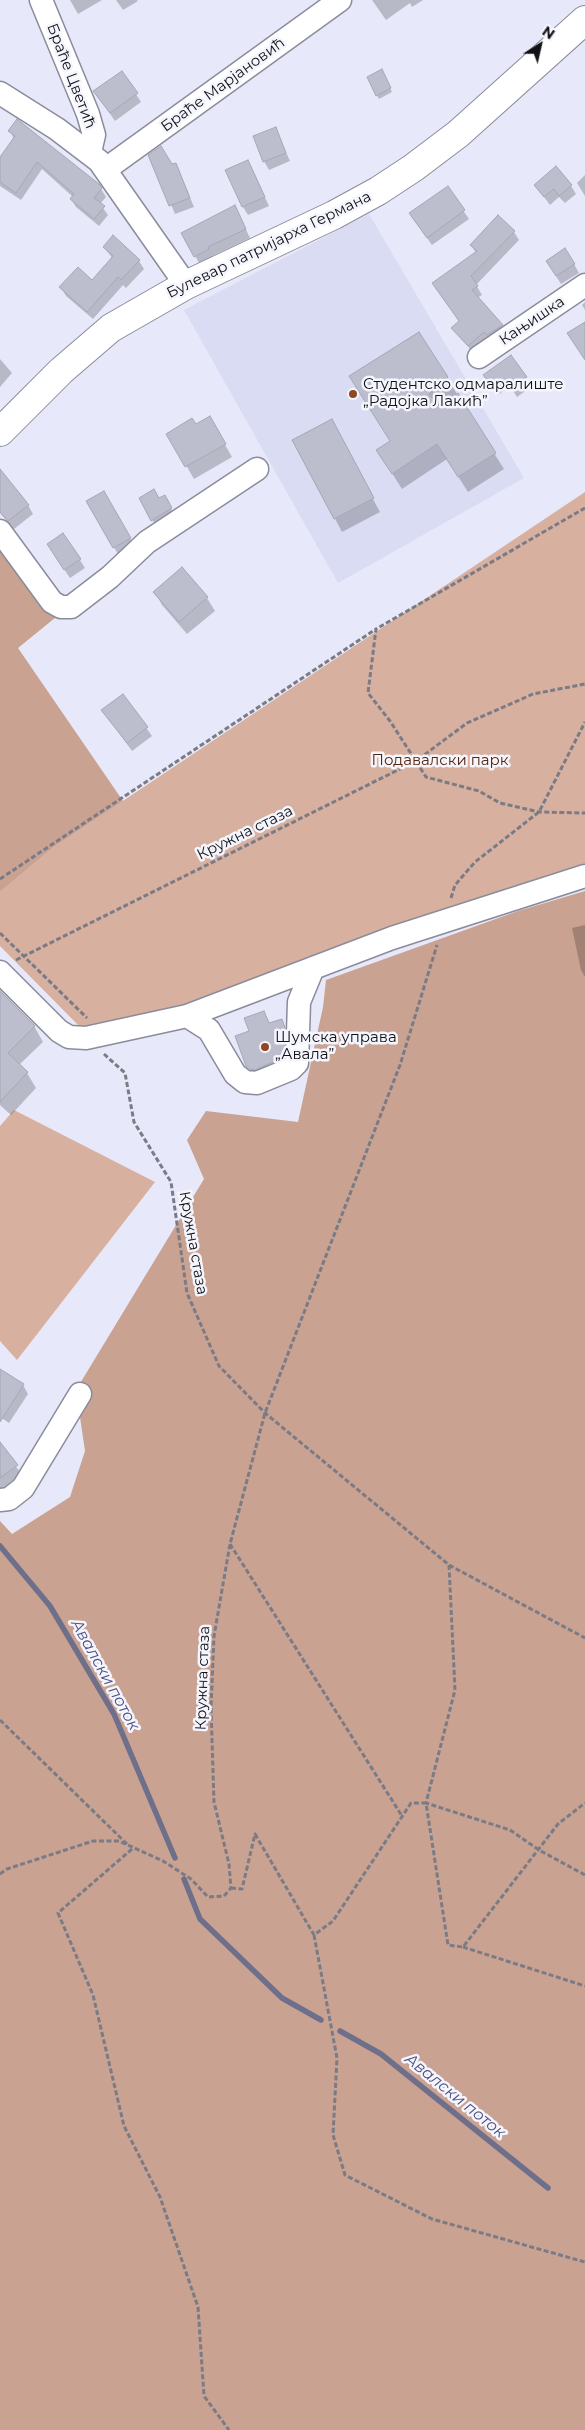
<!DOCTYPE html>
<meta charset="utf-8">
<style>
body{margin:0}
#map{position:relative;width:585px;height:2430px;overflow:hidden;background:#e7e8f9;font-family:Montserrat,sans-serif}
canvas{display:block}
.north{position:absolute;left:515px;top:20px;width:50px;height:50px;-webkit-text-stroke:4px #f5f6fd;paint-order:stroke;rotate:35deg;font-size:14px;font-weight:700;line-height:20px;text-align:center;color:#101015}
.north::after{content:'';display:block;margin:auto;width:18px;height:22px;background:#101015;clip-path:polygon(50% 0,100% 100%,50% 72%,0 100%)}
</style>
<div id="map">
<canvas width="585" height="2430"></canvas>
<div class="north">N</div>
</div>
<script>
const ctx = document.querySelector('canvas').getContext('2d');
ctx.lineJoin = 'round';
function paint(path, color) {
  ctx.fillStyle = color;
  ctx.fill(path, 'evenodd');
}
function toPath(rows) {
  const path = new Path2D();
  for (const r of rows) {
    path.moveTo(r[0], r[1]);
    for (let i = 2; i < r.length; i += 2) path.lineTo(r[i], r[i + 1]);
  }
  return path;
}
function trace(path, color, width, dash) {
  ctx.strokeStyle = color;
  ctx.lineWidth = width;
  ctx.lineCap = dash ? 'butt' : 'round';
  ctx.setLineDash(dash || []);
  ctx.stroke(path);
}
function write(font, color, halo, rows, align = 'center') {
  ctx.font = font + ' Montserrat,sans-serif';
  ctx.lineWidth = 5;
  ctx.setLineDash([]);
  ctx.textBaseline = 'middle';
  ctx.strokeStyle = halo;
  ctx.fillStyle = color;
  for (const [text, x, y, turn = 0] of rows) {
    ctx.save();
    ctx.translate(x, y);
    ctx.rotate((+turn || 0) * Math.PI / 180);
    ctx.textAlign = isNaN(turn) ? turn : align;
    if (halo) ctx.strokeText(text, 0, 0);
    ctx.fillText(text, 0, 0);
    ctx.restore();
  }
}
const built = toPath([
 [369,214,524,478,338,583,184,310]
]);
const green = toPath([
 [585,492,585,865,401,924,282,967,184,1007,81,1028,0,946,0,892,54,847],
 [14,1110,155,1182,17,1360,0,1341,0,1126]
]);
const forest = toPath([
 [0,533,61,613,18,648,123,801,54,847,0,892],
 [585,891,585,2430,0,2430,0,1521,12,1534,70,1497,85,1451,76,1390,204,1179,187,1140,206,1111,298,1122,323,1007,326,980,518,911]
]);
const shadow = toPath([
 [70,0,102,0,78,14],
 [116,0,137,0,138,1,123,10],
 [372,0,423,0,412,7,410,3,386,20],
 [382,71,392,92,379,99,368,78],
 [95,92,136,94,141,102,115,121],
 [275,128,290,161,269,170,264,161],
 [10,131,101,189,106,197,100,204,108,215,99,226,76,207,71,199,73,197,42,169,21,200,0,186,0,159,14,139],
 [150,155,172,166,176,164,194,207,175,214],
 [248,161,269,206,248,215,243,207],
 [585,175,585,196,577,183],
 [535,185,571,186,576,194,565,203,559,197,550,205],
 [447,187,469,219,432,245,416,222],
 [239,215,250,238,212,256,213,258,200,265,183,233],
 [514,232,519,240,476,285,482,295,477,298,507,334,474,354,453,328,460,322,476,253,471,245],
 [104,247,139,261,144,269,126,288,123,285,93,319,66,296,61,287,93,281,113,259],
 [574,264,579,273,561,284,552,270],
 [585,302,585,310,582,305],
 [511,357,531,387,517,397,510,386,498,395,490,384],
 [0,359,12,373,0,387],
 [447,378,504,469,468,492,447,459,402,489,378,451,391,441,359,392],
 [210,418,232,457,194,479,168,434,195,426],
 [338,434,380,512,342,532,294,441],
 [0,482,28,505,33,514,14,529,0,513],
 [103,493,135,547,119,556,88,502],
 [164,497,176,517,157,528,140,499,158,500],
 [53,553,80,560,85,568,70,578],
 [182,569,207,598,215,611,187,634,162,605,155,592],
 [123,695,152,736,132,751,103,711],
 [585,925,585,977,581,970,572,928],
 [0,992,34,1026,43,1042,19,1065,27,1073,36,1088,11,1115,0,1105],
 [283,1024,287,1033,286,1061,253,1073,247,1065,269,1025],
 [0,1378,23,1385,28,1394,9,1423,0,1417],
 [0,1448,22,1474,1,1490,0,1488]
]);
const stream = toPath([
 [0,1546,50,1606,114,1714,175,1858],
 [184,1879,200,1919,282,1998,321,2020],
 [340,2031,381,2054,548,2188]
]);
const building = toPath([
 [382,69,391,88,376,96,367,77,382,69],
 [122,71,138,93,110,113,93,91,122,71],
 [17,119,99,184,102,188,94,198,105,206,94,219,70,199,74,194,37,162,16,193,0,182,0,157,15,136,8,131,17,119],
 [276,127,286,153,263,162,253,136,276,127],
 [161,146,172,164,176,163,190,198,169,206,148,155,161,146],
 [248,160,265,197,242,207,225,170,248,160],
 [556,166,572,185,559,196,554,189,544,197,534,185,556,166],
 [448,186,465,210,427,238,409,213,448,186],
 [235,205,246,229,208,247,209,249,194,257,181,233,235,205],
 [498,215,515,231,471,276,478,286,472,290,503,325,487,335,484,332,468,346,451,328,459,321,432,283,477,251,470,245,498,215],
 [113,235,140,260,121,280,118,277,87,312,59,287,78,267,92,280,113,256,103,247,113,235],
 [565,248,575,264,556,276,546,261,565,248],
 [585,322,585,360,567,333,585,322],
 [419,332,448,377,429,394,439,406,458,393,496,453,458,477,437,444,392,474,376,450,390,441,349,376,419,332],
 [511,355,527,377,511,389,504,379,492,387,483,375,511,355],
 [210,416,226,444,185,467,166,434,192,418,196,424,210,416],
 [332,419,374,498,334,519,292,440,332,419],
 [0,469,29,505,8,521,0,512,0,469],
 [154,489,159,498,165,495,172,508,151,521,139,498,154,489],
 [104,491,131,538,113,548,86,501,104,491],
 [63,533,81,559,64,570,47,544,63,533],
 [182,567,208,597,179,622,153,592,182,567],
 [123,694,148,727,127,743,101,710,123,694],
 [0,991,35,1026,8,1053,28,1072,0,1102,0,991],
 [264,1011,269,1023,282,1019,285,1028,284,1057,255,1070,250,1069,246,1066,235,1036,249,1031,244,1018,264,1011],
 [0,1369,24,1384,0,1422,0,1369],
 [0,1442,18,1465,0,1478,0,1442]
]);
const path = toPath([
 [585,508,376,629,368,693,390,721,426,777,479,791,500,803,539,812,585,813],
 [0,879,376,629],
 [451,898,455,885,475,862,539,812,585,722],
 [0,933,87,1018],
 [16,960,416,761,467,723,533,694,585,684],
 [104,1054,125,1073,134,1122,171,1182,187,1293,219,1366,265,1413,449,1565,585,1638],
 [230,1544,402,1816],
 [449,1565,455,1690,426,1803,510,1830,539,1850,585,1875],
 [0,1720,128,1845],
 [132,1849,58,1913,93,1995,124,2126,160,2197,198,2307,204,2396,229,2430],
 [0,1874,7,1869,93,1841,119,1841,163,1861,191,1879,208,1897,224,1896,231,1888,229,1864,214,1802,211,1708,214,1636,230,1544,265,1413,400,1065,437,945],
 [231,1888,242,1889,255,1834,314,1935,333,1921,411,1803,426,1803,448,1945,463,1947,558,1824,585,1803],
 [314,1935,337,2058,333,2135,345,2175,432,2219,585,2262],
 [463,1947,585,1986]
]);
const minor = toPath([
 [41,0,88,114,94,135,90,152],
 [0,93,57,129,99,161,186,285],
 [106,169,340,0],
 [479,357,585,285],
 [0,531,52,602,61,607,71,607,110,577,147,542,257,469],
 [0,972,59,1031,69,1037,86,1038,187,1016,392,938,585,876],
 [187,1016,209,1030,235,1074,245,1082,257,1083,291,1069,297,1063,299,1002,313,968],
 [0,1500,9,1499,23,1488,80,1394]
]);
const major = toPath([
 [0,432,61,371,111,328,186,285,334,215,378,191,413,168,458,134,585,20]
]);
const markers = [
 [353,394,5,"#8e4623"],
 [265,1047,5,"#8e4623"]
];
const streetNames = [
 ["Браће Цветић",71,76,69],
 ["Браће Марјановић",223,85,-36],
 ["Булевар патријарха Германа",269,245,-26],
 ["Кањишка",532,321,-34],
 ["Кружна стаза",245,833,-26],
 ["Кружна стаза",193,1243,80],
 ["Кружна стаза",203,1678,-88]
];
const poiNames = [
 ["Студентско одмаралиште",363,385],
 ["„Радојка Лакић”",363,402],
 ["Шумска управа",275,1038],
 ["„Авала”",275,1055]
];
const parkNames = [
 ["Подавалски парк",440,761]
];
const waterNames = [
 ["Авалски поток",105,1675,61],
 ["Авалски поток",455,2096,39]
];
paint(built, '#dadcf3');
paint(green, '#d7b09f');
paint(forest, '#c9a291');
paint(shadow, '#0003');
trace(stream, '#6e6f8a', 5.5);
paint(building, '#bcbdcd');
trace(building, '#a5a7b6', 1);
trace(minor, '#8b8c9b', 25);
trace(major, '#8b8c9b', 30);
trace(path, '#7b7b86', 3, [5, 2.5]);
trace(minor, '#fff', 22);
trace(major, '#fff', 28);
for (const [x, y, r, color] of markers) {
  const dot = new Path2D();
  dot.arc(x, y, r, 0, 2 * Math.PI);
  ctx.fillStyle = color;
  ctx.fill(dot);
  trace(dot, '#f5f6fd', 2);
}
write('15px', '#101015', '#f5f6fd', streetNames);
write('15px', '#101015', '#f5f6fd', poiNames, 'left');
write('15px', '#57250b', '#f5f6fd', parkNames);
write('italic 16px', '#4f5083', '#f5f6fd', waterNames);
</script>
